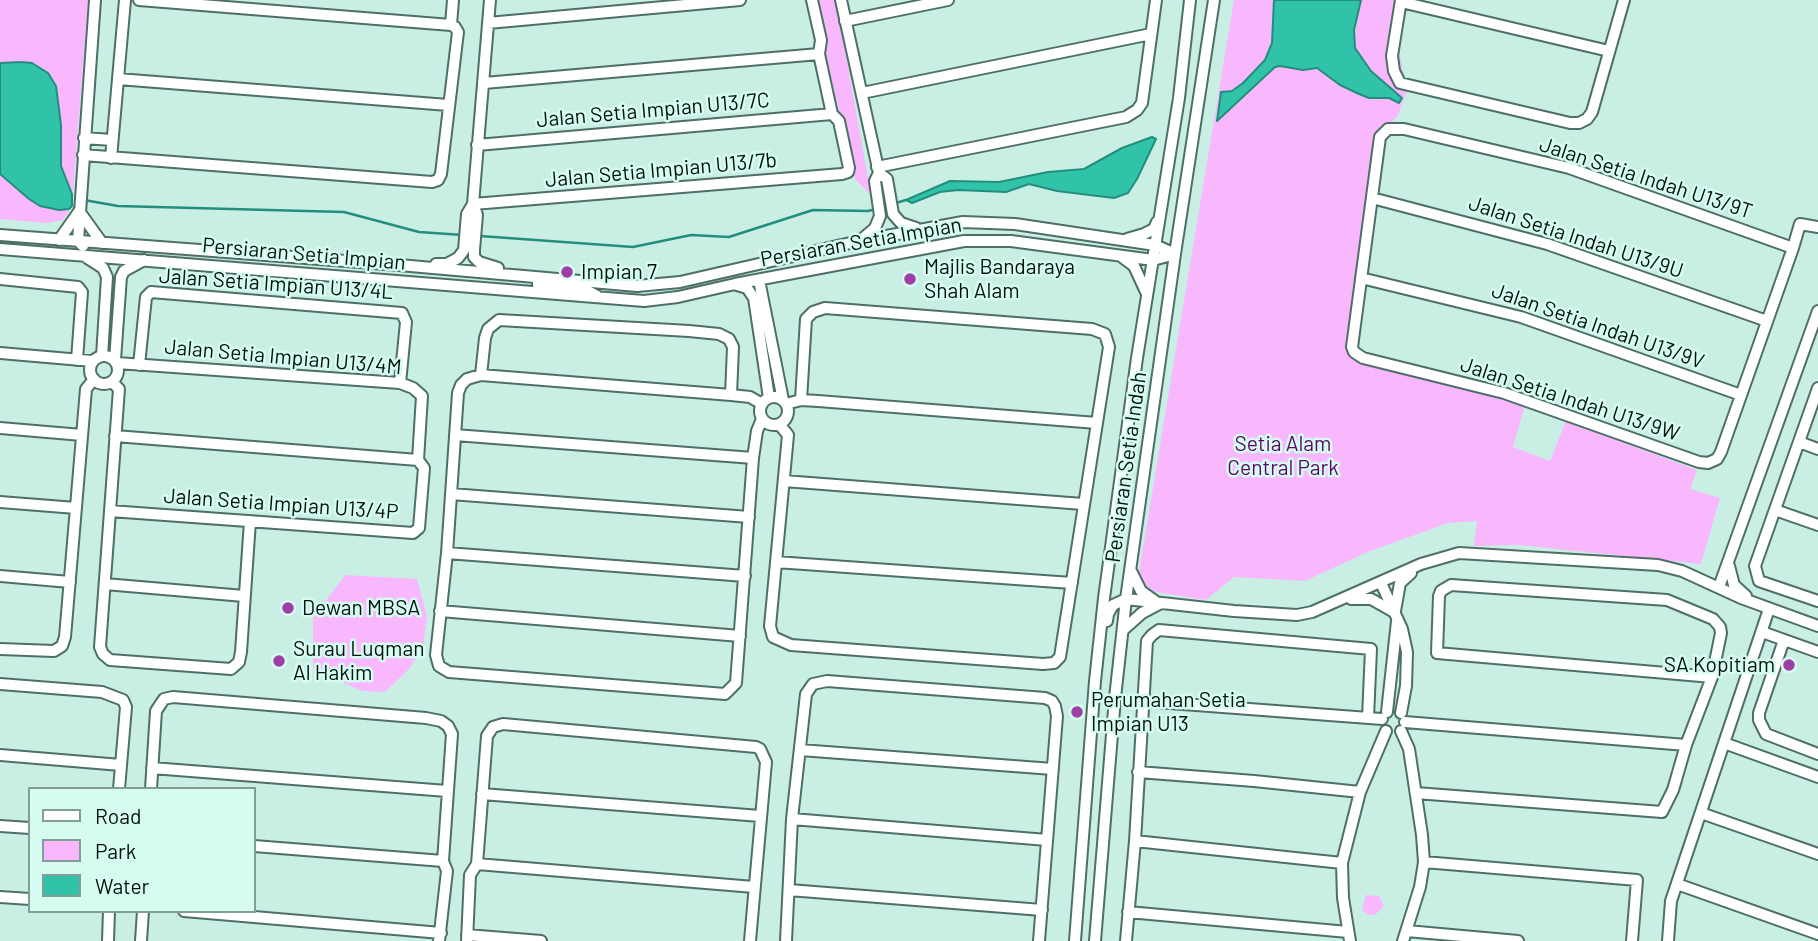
<!DOCTYPE html>
<style>
body{margin:0}
#map{position:relative;width:1818px;height:941px;overflow:hidden;background:#c9efe5;font-family:Barlow,sans-serif}
canvas{display:block}
.legend{position:absolute;left:28px;top:787px;width:228px;height:126px;box-sizing:border-box;background:#d6fcf2;border:2px solid #829e97;margin:0;padding:9px 12px;list-style:none;font-size:21px;color:#05120f}
.legend li{display:flex;align-items:center;gap:14px;height:35px}
.legend b{width:35px;border:2px solid #829e97}
</style>
<div id="map">
<canvas width="1818" height="941"></canvas>
<ul class="legend">
<li><b style="height:9px;background:#fff"></b>Road</li>
<li><b style="height:19px;background:#f9b8fd"></b>Park</li>
<li><b style="height:19px;background:#31c3aa"></b>Water</li>
</ul>
</div>
<script>
const ctx = document.querySelector('canvas').getContext('2d');
ctx.lineJoin = 'round';
function paint(path, color) {
  ctx.fillStyle = color;
  ctx.fill(path, 'evenodd');
}
function toPath(rows) {
  const path = new Path2D();
  for (const r of rows) {
    if (r.length === 3) {
      path.moveTo(r[0] + r[2], r[1]);
      path.arc(r[0], r[1], r[2], 0, 2 * Math.PI);
      continue;
    }
    path.moveTo(r[0], r[1]);
    for (let i = 2; i < r.length; i += 2) path.lineTo(r[i], r[i + 1]);
  }
  return path;
}
function trace(path, color, width, dash) {
  ctx.strokeStyle = color;
  ctx.lineWidth = width;
  ctx.lineCap = dash ? 'butt' : 'round';
  ctx.setLineDash(dash || []);
  ctx.stroke(path);
}
function write(font, color, halo, rows, align = 'center') {
  ctx.font = font + ' Barlow,sans-serif';
  ctx.lineWidth = 5;
  ctx.setLineDash([]);
  ctx.textBaseline = 'middle';
  ctx.strokeStyle = halo;
  ctx.fillStyle = color;
  for (const [text, x, y, turn = 0] of rows) {
    ctx.save();
    ctx.translate(x, y);
    ctx.rotate((+turn || 0) * Math.PI / 180);
    ctx.textAlign = isNaN(turn) ? turn : align;
    if (halo) ctx.strokeText(text, 0, 0);
    ctx.fillText(text, 0, 0);
    ctx.restore();
  }
}
const green = toPath([
 [0,0,88,0,72,206,63,220,47,223,0,219],
 [813,0,836,0,871,195,855,179],
 [1234,0,1274,0,1272,43,1265,60,1243,83,1232,91,1221,92,1218,120,1275,66,1280,66,1322,70,1349,90,1369,98,1402,97,1371,71,1355,48,1354,38,1361,0,1398,0,1394,26,1407,91,1397,117,1383,131,1353,355,1526,402,1513,447,1550,461,1566,421,1697,470,1690,489,1720,498,1701,564,1518,545,1474,546,1477,521,1448,523,1370,551,1305,581,1234,577,1206,600,1155,592,1146,585,1139,572],
 [345,575,417,579,427,616,423,647,409,669,385,692,362,691,313,669,313,618],
 [1366,895,1379,896,1384,906,1375,915,1369,915,1362,910]
]);
const water = toPath([
 [1274,0,1361,0,1354,30,1355,48,1371,71,1402,98,1399,103,1389,98,1369,98,1359,94,1340,85,1317,68,1303,70,1280,66,1275,67,1217,121,1221,92,1232,91,1243,83,1265,60,1272,43,1274,0],
 [21,62,32,63,48,73,56,86,61,125,61,166,72,194,72,206,69,209,59,210,40,206,29,199,0,174,0,63,21,62],
 [1152,137,1156,139,1137,179,1128,193,1114,198,1057,191,1029,184,1006,192,958,190,940,192,912,203,906,200,950,181,999,182,1048,172,1084,169,1122,148,1152,137]
]);
const stream = toPath([
 [84,200,118,206,344,212,419,232,463,235],
 [896,203,906,200],
 [480,236,633,247,691,235,729,237,813,210,868,211,876,209]
]);
const minor = toPath([
 [139,0,451,25],
 [490,0,473,204,477,215,474,250,474,257,479,262,498,268],
 [841,0,879,173,875,181,880,216,875,228,861,240],
 [1401,0,1392,56,1394,71,1400,83,1570,123,1579,123,1587,119,1592,112,1624,0],
 [1401,2,1609,51],
 [845,21,948,0],
 [488,23,740,0],
 [118,79,448,105],
 [484,83,819,54],
 [862,93,1151,34],
 [84,138,112,140],
 [477,145,832,114],
 [83,155,432,182,438,180,441,174,458,32,455,27,451,25,453,0],
 [111,158,125,0],
 [877,167,1126,117,1137,110,1142,103,1156,0],
 [879,173,887,179,893,214,901,223,916,228],
 [1372,198,1547,244,1767,321],
 [473,204,842,174,848,172,849,168,839,121,832,114,819,54,821,40,812,0],
 [79,211,102,243],
 [0,235,399,265,637,286,680,282,859,241,963,222,1015,224,1155,245,1175,254],
 [1127,239,1144,234,1154,229,1157,222],
 [59,240,78,213],
 [83,246,78,241,95,0],
 [1793,248,1569,168,1404,129,1388,129,1380,137,1352,347,1354,352,1363,358,1504,393,1699,462,1708,463,1717,459,1721,452,1793,248,1800,224,1818,227],
 [0,249,644,301,678,297,735,284,964,241,1011,241,1153,260,1175,254],
 [86,257,103,268,107,277,102,356],
 [1122,257,1134,266,1147,294],
 [436,264,447,264,458,258,464,250,467,214,473,204],
 [544,278,538,280,538,285,584,289,597,296],
 [1361,278,1521,317,1741,395],
 [0,279,78,287,82,292,77,360],
 [759,280,783,400],
 [737,285,747,288,754,298,769,398],
 [0,353,93,361],
 [104,370,14],
 [115,360,121,277,124,271,144,260],
 [117,363,400,383,413,388,422,396,418,460],
 [139,365,146,297,151,292,402,313,406,322,400,383],
 [481,375,485,338,488,329,499,320,689,331,719,334,729,339,733,347,731,395],
 [112,382,119,389,100,647,103,654,110,660,231,669,239,662,241,652,250,521],
 [1818,388,1755,566,1759,581,1818,601],
 [774,411,14],
 [762,404,750,397,731,395,481,375,467,379,461,385,458,393,447,553,436,655,439,666,449,672,725,694,736,683,753,458,757,431,762,419],
 [786,404,801,400,818,401,1097,423],
 [779,424,788,435,770,626,773,637,791,645,1043,664,1054,663,1060,657,1109,347,1105,334,1092,329,825,308,813,312,806,319,801,400],
 [0,428,82,435],
 [455,435,753,458],
 [115,436,418,460],
 [1799,442,1818,449],
 [784,481,1083,504],
 [451,494,749,517],
 [0,502,76,508],
 [1775,510,1818,525],
 [110,511,413,533,419,528,424,468,418,460],
 [447,553,745,576],
 [776,562,1072,583],
 [1729,566,1734,585,1746,596],
 [1131,571,1141,591,1155,601],
 [0,576,70,582],
 [1381,583,1402,629,1407,652,1406,686,1401,713],
 [105,584,244,596],
 [1719,587,1818,311],
 [1351,599,1371,599,1394,612],
 [440,611,740,636],
 [1395,611,1400,583,1411,573],
 [1107,621,1108,614,1113,605,1126,599,1234,611,1297,615,1312,612,1421,564,1459,553,1658,565,1682,571,1741,598,1818,626],
 [1123,630,1142,613,1159,604],
 [1762,632,1818,652],
 [1784,640,1759,713,1759,720,1766,734,1818,754],
 [0,649,54,651,62,646,65,637,86,389,94,379],
 [0,684,102,692,123,700,126,707,119,789],
 [1143,701,1382,719],
 [1387,712,1397,621],
 [1405,722,1686,745],
 [1401,731,1409,749,1422,835,1424,862,1420,887,1403,941],
 [1724,743,1818,777],
 [800,750,1053,769],
 [0,755,121,765],
 [152,768,447,791],
 [1138,772,1254,781,1360,792],
 [151,789,156,711,164,699,173,697,426,718,441,721,448,726,452,734,443,861,447,871,439,941],
 [1416,793,1662,812,1673,790,1686,745,1712,677,1721,633,1720,627,1713,619,1667,600,1451,585,1441,591,1439,596,1437,653,1712,677],
 [482,794,760,816],
 [1701,813,1818,854],
 [792,819,1047,840],
 [0,826,30,828],
 [1135,841,1342,863],
 [254,846,443,861],
 [1424,862,1637,880,1632,941],
 [477,864,754,887],
 [1677,884,1818,934],
 [789,890,1042,910],
 [0,897,30,899],
 [184,911,441,933],
 [1128,912,1348,932],
 [1407,931,1518,941],
 [467,935,541,941],
 [108,941,109,911],
 [141,941,143,911],
 [467,941,470,875,477,864,487,736,493,727,503,724,756,747,760,749,766,762,750,941],
 [786,941,792,819,806,694,813,684,827,681,1045,698,1052,701,1055,706,1057,716,1039,941],
 [1075,941,1095,681,1104,598,1137,358,1179,98,1190,0],
 [1095,941,1115,698,1126,599,1175,254,1214,0],
 [1126,941,1135,841,1147,641,1152,635,1159,630,1371,649,1368,718],
 [1350,941,1343,898,1342,863,1360,792,1386,731],
 [1668,941,1671,901,1769,609]
]);
const markers = [
 [567,272,7,"#9e3ea6"],
 [910,279,7,"#9e3ea6"],
 [288,608,7,"#9e3ea6"],
 [279,661,7,"#9e3ea6"],
 [1789,665,7,"#9e3ea6"],
 [1077,712,7,"#9e3ea6"]
];
const streetNames = [
 ["Jalan Setia Impian U13/7C",653,110,-5],
 ["Jalan Setia Impian U13/7b",661,170,-5],
 ["Jalan Setia Indah U13/9T",1646,178,18],
 ["Jalan Setia Indah U13/9U",1576,237,18],
 ["Persiaran Setia Impian",861,242,-10],
 ["Persiaran Setia Impian",304,254,5],
 ["Jalan Setia Impian U13/4L",276,284,4],
 ["Jalan Setia Indah U13/9V",1598,326,19],
 ["Jalan Setia Impian U13/4M",283,357,5],
 ["Jalan Setia Indah U13/9W",1570,399,18],
 ["Persiaran Setia Indah",1126,467,-82],
 ["Jalan Setia Impian U13/4P",281,504,4]
];
const poiNames = [
 ["Majlis Bandaraya",924,267],
 ["Shah Alam",924,291],
 ["Impian 7",581,272],
 ["Dewan MBSA",302,608],
 ["Surau Luqman",293,649],
 ["Al Hakim",293,673],
 ["SA Kopitiam",1775,665,"right"],
 ["Perumahan Setia",1091,700],
 ["Impian U13",1091,724]
];
const parkNames = [
 ["Setia Alam",1283,444],
 ["Central Park",1283,468]
];
paint(green, '#f9b8fd');
paint(water, '#31c3aa');
trace(water, '#248e7c', 2);
trace(stream, '#248e7c', 2.5);
trace(minor, '#4d6f67', 14);
trace(minor, '#fff', 10);
for (const [x, y, r, color] of markers) {
  const dot = new Path2D();
  dot.arc(x, y, r, 0, 2 * Math.PI);
  ctx.fillStyle = color;
  ctx.fill(dot);
  trace(dot, '#d6fcf2', 2.5);
}
write('21px', '#05120f', '#d6fcf2', streetNames);
write('21px', '#05120f', '#d6fcf2', poiNames, 'left');
write('21px', '#5e0865', '#d6fcf2', parkNames);
</script>
